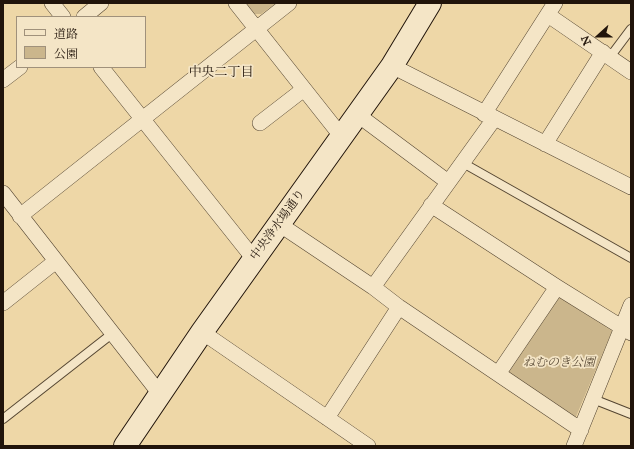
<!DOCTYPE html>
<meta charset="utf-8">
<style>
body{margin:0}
#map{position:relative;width:634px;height:449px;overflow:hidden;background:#eed7a7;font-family:"IM FELL Great Primer","Noto Serif JP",serif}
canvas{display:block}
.frame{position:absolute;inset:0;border:4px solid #21140a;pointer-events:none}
.legend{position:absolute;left:16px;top:16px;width:130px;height:52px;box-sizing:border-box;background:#f4e5c6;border:1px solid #a0917b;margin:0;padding:5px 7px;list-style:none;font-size:12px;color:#21140a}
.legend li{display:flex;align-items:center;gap:8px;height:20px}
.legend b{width:20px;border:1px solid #a0917b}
.north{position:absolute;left:578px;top:16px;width:40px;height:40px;-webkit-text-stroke:3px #f4e5c6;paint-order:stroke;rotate:249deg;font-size:11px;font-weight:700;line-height:16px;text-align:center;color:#21140a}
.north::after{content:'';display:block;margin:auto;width:14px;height:18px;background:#21140a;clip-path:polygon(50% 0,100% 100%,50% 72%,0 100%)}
</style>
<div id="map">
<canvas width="634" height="449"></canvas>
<div class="frame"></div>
<ul class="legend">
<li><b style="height:5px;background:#f4e5c6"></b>道路</li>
<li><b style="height:11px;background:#cbb68c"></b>公園</li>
</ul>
<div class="north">N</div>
</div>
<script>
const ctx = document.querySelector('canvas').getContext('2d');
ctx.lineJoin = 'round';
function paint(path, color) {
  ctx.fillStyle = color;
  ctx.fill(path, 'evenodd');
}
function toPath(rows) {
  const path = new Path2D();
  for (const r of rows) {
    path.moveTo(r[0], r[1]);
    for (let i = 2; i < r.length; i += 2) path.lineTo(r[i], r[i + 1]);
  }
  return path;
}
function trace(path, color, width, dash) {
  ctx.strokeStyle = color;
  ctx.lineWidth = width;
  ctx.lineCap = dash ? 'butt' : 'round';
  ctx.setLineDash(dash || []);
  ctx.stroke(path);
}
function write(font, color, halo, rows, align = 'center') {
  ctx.font = font + ' "IM FELL Great Primer","Noto Serif JP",serif';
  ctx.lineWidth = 3.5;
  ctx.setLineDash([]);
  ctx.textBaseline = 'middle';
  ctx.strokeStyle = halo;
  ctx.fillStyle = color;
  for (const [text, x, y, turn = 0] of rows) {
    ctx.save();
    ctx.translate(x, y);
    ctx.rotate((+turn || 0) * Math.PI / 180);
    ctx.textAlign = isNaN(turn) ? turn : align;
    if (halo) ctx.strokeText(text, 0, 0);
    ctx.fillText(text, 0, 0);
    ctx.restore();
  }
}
const green = toPath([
 [243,3,276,3,261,14,251,14],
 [559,297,612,331,575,419,507,373]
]);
const lane = toPath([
 [610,57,631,29],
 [463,163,631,258],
 [593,399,631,414],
 [3,419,113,333]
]);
const street = toPath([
 [52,3,63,17],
 [236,3,342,137],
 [548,15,631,72],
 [84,17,101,3],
 [392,66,631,187],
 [101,67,254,259],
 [3,80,20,67],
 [484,114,555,3],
 [358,115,448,182],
 [260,123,304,89],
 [545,144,603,52],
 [3,193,160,394],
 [431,205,557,287,631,333],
 [20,216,289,3],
 [279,224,373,287,399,307,581,430],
 [373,287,494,119],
 [3,303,56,261],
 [202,332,368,446],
 [498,374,557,287],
 [327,418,399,307],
 [574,446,631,305]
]);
const secondary = toPath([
 [125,446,202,332,392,66,430,3]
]);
const streetNames = [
 ["中央浄水場通り",278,225,-54]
];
const parkNames = [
 ["ねむのき公園",559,363]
];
const neighbourhoodNames = [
 ["中央二丁目",221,73]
];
paint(green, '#cbb68c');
trace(lane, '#544531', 10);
trace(street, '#544531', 16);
trace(secondary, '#21140a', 24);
trace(lane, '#f4e5c6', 8);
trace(street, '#f4e5c6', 15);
trace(secondary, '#f4e5c6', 22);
write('12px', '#21140a', '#f4e5c6', streetNames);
write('italic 12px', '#5c4d38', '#f4e5c6', parkNames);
write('13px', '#21140a', '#f4e5c6', neighbourhoodNames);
</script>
